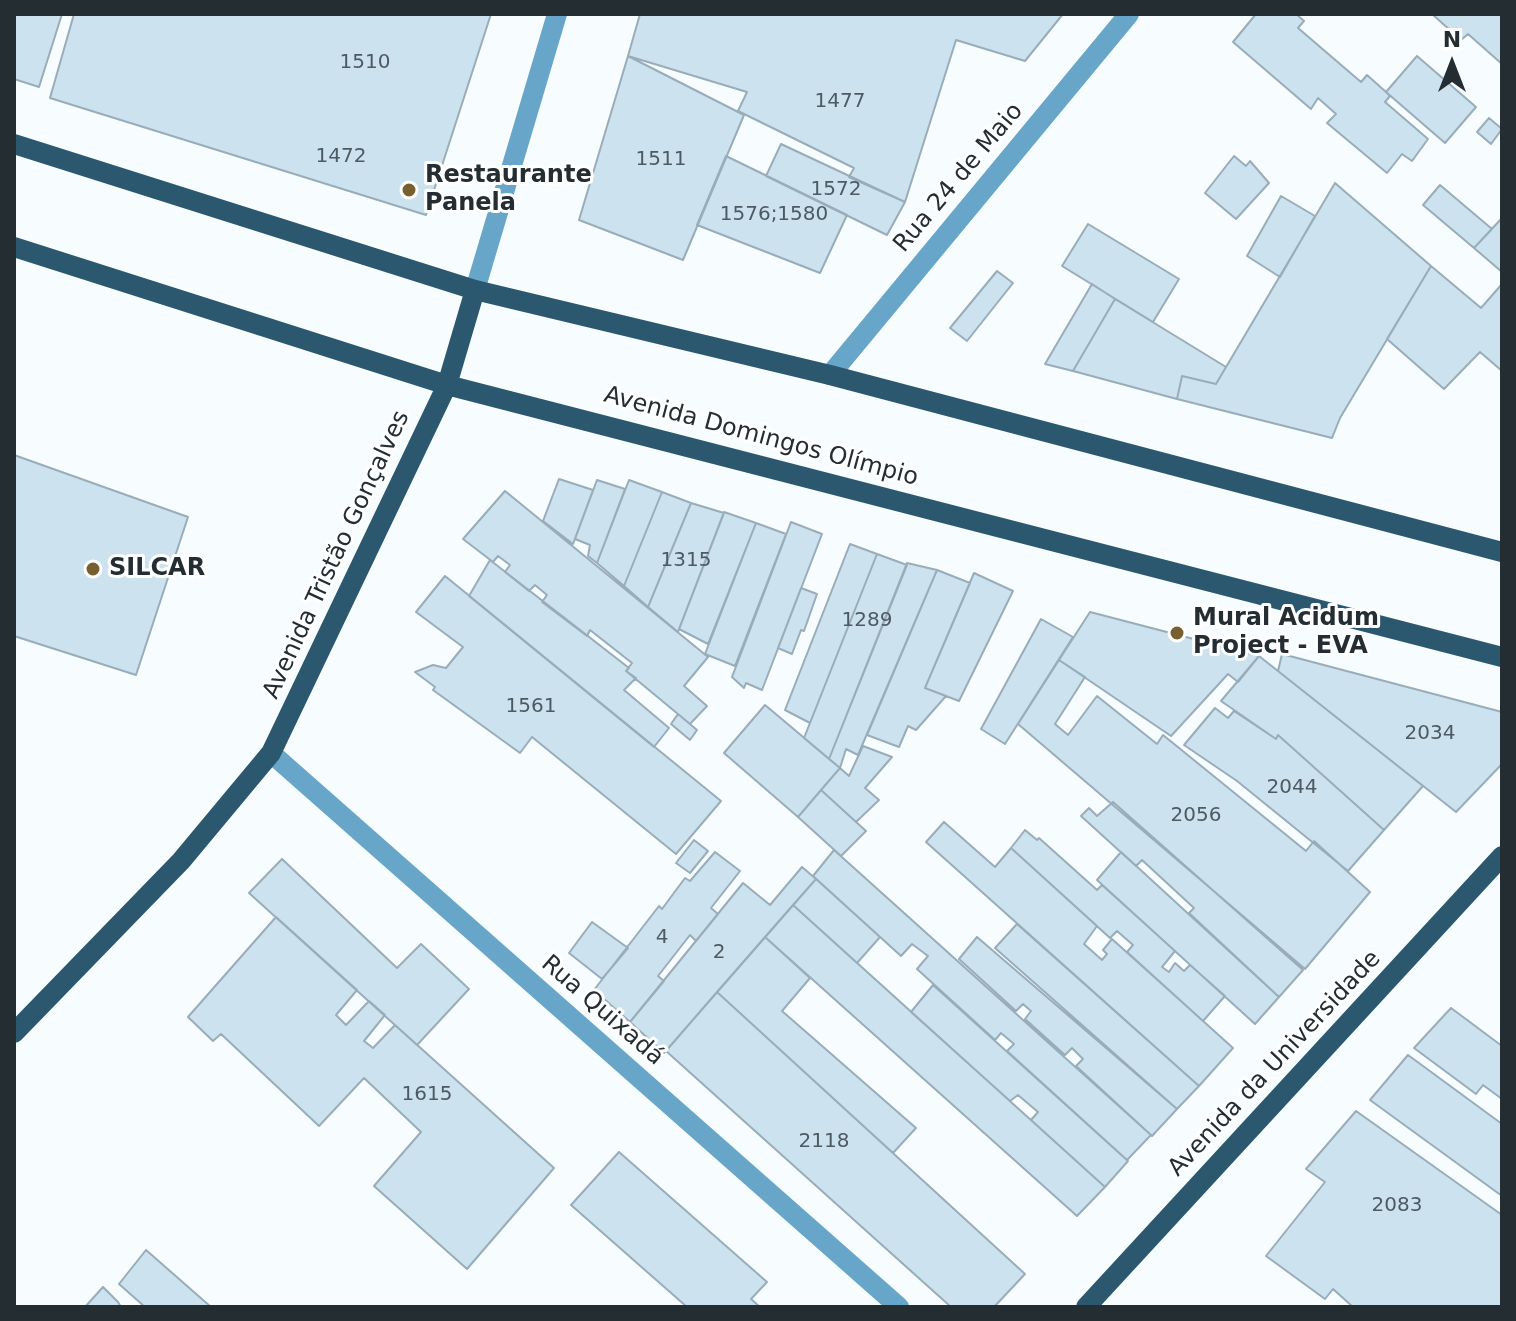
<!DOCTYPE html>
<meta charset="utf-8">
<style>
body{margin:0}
#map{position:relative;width:1516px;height:1321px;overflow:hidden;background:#f7fcff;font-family:"DejaVu Sans",sans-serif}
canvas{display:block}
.frame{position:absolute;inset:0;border:16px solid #242d32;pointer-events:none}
.north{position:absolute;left:1412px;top:24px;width:80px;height:80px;-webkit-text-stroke:6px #fff;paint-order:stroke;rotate:0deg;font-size:22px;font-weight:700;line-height:32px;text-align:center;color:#242d32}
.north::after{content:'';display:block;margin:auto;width:28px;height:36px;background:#242d32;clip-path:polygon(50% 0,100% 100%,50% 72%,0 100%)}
</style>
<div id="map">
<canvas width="1516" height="1321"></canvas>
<div class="frame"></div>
<div class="north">N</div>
</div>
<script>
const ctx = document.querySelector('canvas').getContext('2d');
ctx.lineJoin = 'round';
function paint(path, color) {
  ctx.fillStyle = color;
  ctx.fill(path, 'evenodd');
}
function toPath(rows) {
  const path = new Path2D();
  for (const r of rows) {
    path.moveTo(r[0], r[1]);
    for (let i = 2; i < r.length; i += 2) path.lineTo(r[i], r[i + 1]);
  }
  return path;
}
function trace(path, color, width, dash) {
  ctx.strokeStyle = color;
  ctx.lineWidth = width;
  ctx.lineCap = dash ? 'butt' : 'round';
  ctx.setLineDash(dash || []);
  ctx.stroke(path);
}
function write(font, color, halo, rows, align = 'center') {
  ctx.font = font + ' "DejaVu Sans",sans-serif';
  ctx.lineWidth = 6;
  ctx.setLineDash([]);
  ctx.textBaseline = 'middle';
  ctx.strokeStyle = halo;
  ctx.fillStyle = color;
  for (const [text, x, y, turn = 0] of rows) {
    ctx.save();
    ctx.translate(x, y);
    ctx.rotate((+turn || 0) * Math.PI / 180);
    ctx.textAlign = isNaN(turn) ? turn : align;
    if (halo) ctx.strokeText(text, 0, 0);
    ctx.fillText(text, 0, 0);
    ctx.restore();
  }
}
const building = toPath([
 [14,14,62,14,39,87,14,79,14,14],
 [74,14,491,14,426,215,50,98,74,14],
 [640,14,1063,14,1025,61,956,40,905,202,849,177,854,168,738,111,747,92,628,56,640,14],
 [1256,14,1296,14,1304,21,1298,28,1361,82,1367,75,1386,92,1390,96,1385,102,1428,139,1412,161,1402,154,1387,173,1327,123,1336,114,1318,98,1311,109,1233,42,1256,14],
 [1432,14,1502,14,1502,64,1468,34,1461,40,1432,14],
 [628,56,744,115,683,260,579,220,628,56],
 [1417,56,1476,107,1445,143,1386,92,1417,56],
 [1489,118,1502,129,1491,144,1477,132,1489,118],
 [781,144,905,202,887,235,766,176,781,144],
 [726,156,847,215,820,273,697,225,726,156],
 [1234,156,1246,166,1250,161,1269,183,1236,219,1205,193,1234,156],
 [1335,183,1431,266,1340,418,1332,438,1177,399,1182,376,1216,384,1335,183],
 [1440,185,1492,229,1474,248,1423,205,1440,185],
 [1281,196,1315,216,1280,277,1247,256,1281,196],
 [1502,218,1502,272,1474,248,1502,218],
 [1088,224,1179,279,1153,322,1062,266,1088,224],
 [1431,266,1481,308,1502,284,1502,371,1480,352,1444,389,1387,339,1431,266],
 [997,271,1013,283,967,341,950,328,997,271],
 [1092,284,1115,299,1073,371,1045,364,1092,284],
 [1115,299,1226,367,1216,384,1182,376,1177,399,1073,371,1115,299],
 [14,455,188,517,136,675,14,636,14,455],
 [559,479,593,490,573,544,543,521,559,479],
 [597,480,625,489,597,563,588,556,590,545,575,539,597,480],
 [629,480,662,492,624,586,597,563,629,480],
 [505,491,708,657,684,686,707,706,690,724,626,671,632,663,590,630,587,636,542,602,547,595,535,585,529,591,505,572,510,565,498,556,493,562,463,539,505,491],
 [662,492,691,503,648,607,624,586,662,492],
 [691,503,724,513,678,632,648,607,691,503],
 [724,512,756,523,708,644,679,629,724,512],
 [791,522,822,534,762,690,746,683,744,688,732,677,791,522],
 [756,523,786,534,735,666,705,654,756,523],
 [850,544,877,554,810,723,785,710,850,544],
 [877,554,907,565,829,759,804,738,877,554],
 [490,560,629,668,626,671,636,678,624,690,669,728,654,747,469,596,490,560],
 [907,563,937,570,858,755,846,749,840,768,829,759,907,563],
 [937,570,970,583,925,688,946,696,916,730,908,726,899,747,867,735,937,570],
 [974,573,1013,591,959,701,925,688,974,573],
 [445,576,721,801,676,854,532,737,520,753,433,690,435,687,415,672,433,665,446,668,463,647,416,612,445,576],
 [801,588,817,594,804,631,801,630,792,654,778,648,801,588],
 [1090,612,1259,656,1238,682,1228,674,1171,736,1059,660,1090,612],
 [1041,619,1073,637,1005,744,981,729,1041,619],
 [1282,654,1502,712,1502,764,1456,812,1278,671,1282,654],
 [1259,656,1423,786,1384,830,1278,735,1276,739,1221,701,1259,656],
 [1059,660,1085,677,1055,724,1068,735,1097,696,1157,744,1163,735,1306,851,1314,841,1370,892,1305,969,1018,724,1059,660],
 [765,705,840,768,798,817,724,753,765,705],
 [1215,708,1228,718,1234,711,1276,739,1278,735,1384,830,1348,871,1237,781,1184,745,1215,708],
 [678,714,697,730,690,740,671,724,678,714],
 [863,746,892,757,865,788,879,800,856,822,821,790,840,768,849,776,863,746],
 [821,790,866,831,841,856,798,817,821,790],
 [1113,802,1303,970,1279,997,1189,913,1194,908,1142,860,1136,866,1081,816,1089,808,1097,816,1113,802],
 [944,822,995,867,1011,848,1097,926,1084,944,1102,960,1107,954,1103,950,1112,939,1233,1048,1199,1086,926,842,944,822],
 [1025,830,1037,840,1039,838,1097,890,1102,885,1175,951,1162,967,1169,972,1175,963,1184,971,1190,965,1225,996,1203,1021,1127,952,1133,945,1117,931,1110,938,1011,848,1025,830],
 [694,840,708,851,690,873,676,863,694,840],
 [834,850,1151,1135,1127,1160,1007,1051,1014,1044,1001,1033,995,1040,917,969,928,956,912,944,901,956,813,876,834,850],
 [715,852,740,871,711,908,718,914,696,941,690,935,658,976,664,981,630,1022,594,990,659,906,662,909,685,878,690,881,715,852],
 [1121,852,1279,997,1255,1024,1097,880,1121,852],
 [282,859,397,968,421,944,469,989,417,1045,249,893,282,859],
 [802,867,816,879,664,1053,630,1022,743,883,770,905,802,867],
 [816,879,880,937,857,963,793,905,816,879],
 [793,905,1105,1187,1077,1216,765,937,793,905],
 [276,917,357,990,336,1015,346,1025,369,1001,385,1015,364,1041,373,1048,395,1025,554,1168,467,1269,374,1186,421,1132,364,1078,319,1126,221,1034,213,1041,188,1017,276,917],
 [592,922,628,948,602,979,569,953,592,922],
 [1017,924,1199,1086,1177,1109,995,948,1017,924],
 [765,937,810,978,782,1011,916,1128,893,1153,717,992,765,937],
 [977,937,1177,1109,1152,1136,1076,1066,1083,1059,1072,1048,1065,1055,1025,1019,1031,1011,1023,1004,1016,1011,959,959,977,937],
 [933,985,1128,1161,1105,1187,1031,1120,1038,1112,1018,1095,1010,1101,911,1012,933,985],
 [717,992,1025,1274,994,1307,951,1307,666,1051,717,992],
 [1451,1008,1502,1046,1502,1099,1483,1085,1476,1094,1414,1048,1451,1008],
 [1408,1055,1502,1124,1502,1196,1370,1100,1408,1055],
 [1356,1111,1502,1215,1502,1307,1353,1307,1333,1289,1325,1299,1266,1256,1325,1182,1306,1169,1356,1111],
 [619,1152,767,1282,751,1299,760,1307,687,1307,571,1205,619,1152],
 [146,1250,211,1307,145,1307,119,1284,146,1250],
 [103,1287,118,1302,121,1307,85,1307,103,1287]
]);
const minor = toPath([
 [475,290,557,14],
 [830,375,1129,14],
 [271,753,899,1307]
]);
const major = toPath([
 [14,144,475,290,830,375,1502,552],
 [14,247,447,385,1502,657],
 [14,1033,181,861,271,753,447,385,475,290],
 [1086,1307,1502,856]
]);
const markers = [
 [409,190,8,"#775f2f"],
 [93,569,8,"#775f2f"],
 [1177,633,8,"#775f2f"]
];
const numberNames = [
 ["1510",365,63],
 ["1477",840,102],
 ["1472",341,157],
 ["1511",661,160],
 ["1572",836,190],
 ["1576;1580",774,215],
 ["1315",686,561],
 ["1289",867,621],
 ["1561",531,707],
 ["2034",1430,734],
 ["2044",1292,788],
 ["2056",1196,816],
 ["4",662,938],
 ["2",719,953],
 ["1615",427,1095],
 ["2118",824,1142],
 ["2083",1397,1206]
];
const poiNames = [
 ["Restaurante",425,176],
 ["Panela",425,204],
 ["SILCAR",109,569],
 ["Mural Acidum",1193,619],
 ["Project - EVA",1193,647]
];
const streetNames = [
 ["Rua 24 de Maio",959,178,-50],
 ["Avenida Domingos Olímpio",761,437,15],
 ["Avenida Tristão Gonçalves",337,555,-65],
 ["Rua Quixadá",602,1011,41],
 ["Avenida da Universidade",1275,1064,-47]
];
paint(building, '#cce3ef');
trace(building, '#98adb9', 2);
trace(minor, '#67a6c8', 20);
trace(major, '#2b586e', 20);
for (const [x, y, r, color] of markers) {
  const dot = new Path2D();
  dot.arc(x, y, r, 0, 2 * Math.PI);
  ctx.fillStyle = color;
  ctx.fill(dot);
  trace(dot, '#fff', 3);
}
write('20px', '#4e5a61', null, numberNames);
write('bold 24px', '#242d32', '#fff', poiNames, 'left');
write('24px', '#242d32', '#fff', streetNames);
</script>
